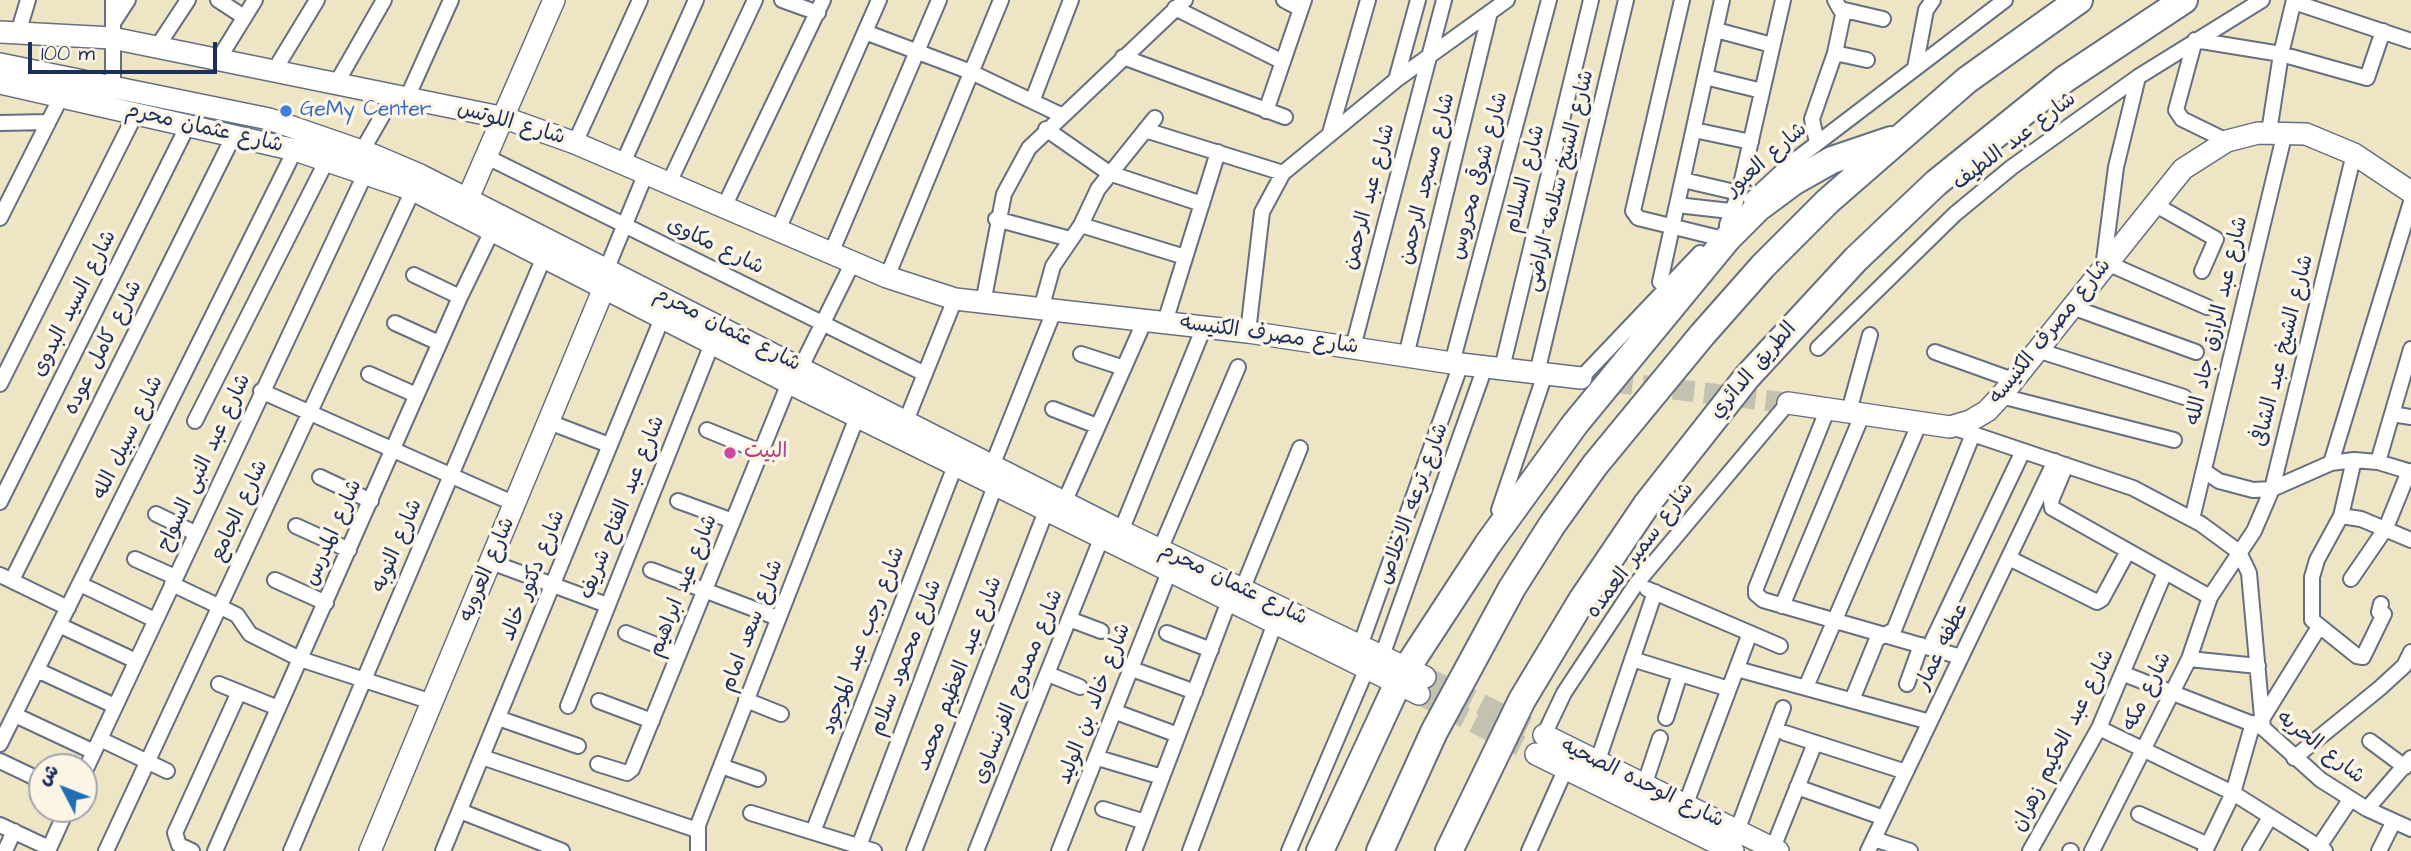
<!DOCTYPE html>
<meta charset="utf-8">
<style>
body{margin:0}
#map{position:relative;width:2411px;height:851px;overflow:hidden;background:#eee5c5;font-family:"Architects Daughter","Playpen Sans Arabic",sans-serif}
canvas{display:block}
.north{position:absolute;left:28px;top:753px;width:70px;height:70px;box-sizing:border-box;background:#fcf5e5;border:2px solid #a2a6af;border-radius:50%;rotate:312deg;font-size:19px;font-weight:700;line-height:28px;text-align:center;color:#1b2f5e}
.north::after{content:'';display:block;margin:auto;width:24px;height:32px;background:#1f6fb2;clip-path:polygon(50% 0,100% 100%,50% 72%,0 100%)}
.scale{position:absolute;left:28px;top:42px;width:189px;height:32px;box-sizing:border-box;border:4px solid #1b2f5e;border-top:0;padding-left:9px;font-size:21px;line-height:24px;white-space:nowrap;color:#1b2f5e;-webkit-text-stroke:5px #fcf5e5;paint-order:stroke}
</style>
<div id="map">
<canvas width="2411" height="851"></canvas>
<div class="north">ش</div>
<div class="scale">100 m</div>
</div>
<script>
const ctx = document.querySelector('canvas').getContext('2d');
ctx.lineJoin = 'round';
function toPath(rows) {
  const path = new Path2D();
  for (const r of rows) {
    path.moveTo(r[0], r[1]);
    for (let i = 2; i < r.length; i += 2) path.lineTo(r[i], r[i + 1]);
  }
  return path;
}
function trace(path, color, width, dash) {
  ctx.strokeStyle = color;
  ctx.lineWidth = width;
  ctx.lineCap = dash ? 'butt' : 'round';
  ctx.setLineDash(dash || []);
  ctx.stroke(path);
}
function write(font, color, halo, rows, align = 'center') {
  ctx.font = font + ' "Architects Daughter","Playpen Sans Arabic",sans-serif';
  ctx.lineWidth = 7;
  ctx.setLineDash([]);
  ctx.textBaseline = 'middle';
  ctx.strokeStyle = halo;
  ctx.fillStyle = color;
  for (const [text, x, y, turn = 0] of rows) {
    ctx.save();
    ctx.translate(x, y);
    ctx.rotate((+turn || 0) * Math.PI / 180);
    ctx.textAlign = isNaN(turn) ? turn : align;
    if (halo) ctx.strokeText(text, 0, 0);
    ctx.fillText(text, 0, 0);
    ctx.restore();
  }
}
const secondaryTunnel = toPath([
 [1581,378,1788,403],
 [1425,677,1544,735],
 [1419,694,1536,754]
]);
const street = toPath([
 [218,0,244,17],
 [782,0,818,13],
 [1284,0,1301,9],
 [1682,0,1633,211,1638,218,1715,237],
 [1835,0,1840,9,1883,19],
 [2294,2,2411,41],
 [1175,8,1283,62],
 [113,23,128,0],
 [1716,30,1772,45],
 [865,32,971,72,1061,115],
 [18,33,28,0],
 [157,47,188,0],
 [1835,53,1867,60],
 [1123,57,1285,117],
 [218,60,255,0],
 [1915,68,1926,10,1933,0],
 [274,71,317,0],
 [1705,77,1762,91],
 [1396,80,1418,0],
 [336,84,384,0],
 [113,85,113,0],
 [407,98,451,0],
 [1033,99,1071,0],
 [1266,111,1304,0],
 [0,123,48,122],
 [1046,129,1109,173,1202,204],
 [1145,130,1283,173],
 [1694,130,1751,142],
 [2269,132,2281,54,2294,0],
 [1330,133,1368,0],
 [2227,141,2182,119,2176,110,2195,40,2281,54,2367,78,2383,31],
 [575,143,640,0],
 [1817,143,1812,119,1835,53,1844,10],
 [362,151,394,95],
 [487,157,925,374],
 [623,163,696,0],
 [1683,180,1739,193],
 [669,183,755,0],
 [1751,200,1790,164,2005,0],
 [2154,204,2216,239,2202,271],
 [1677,205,1730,211],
 [724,207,823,0],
 [0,218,61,97],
 [996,219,1070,239],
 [1081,225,1185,257],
 [1727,225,1739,193,1783,0],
 [778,230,879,0],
 [831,253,939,0],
 [2107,263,2207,307],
 [607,268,646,173],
 [2103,268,2116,167,2138,77],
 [414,275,460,297],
 [887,277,1001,0],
 [1660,282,1722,0],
 [983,303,1004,194,1029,148,1185,0],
 [2072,307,2196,352],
 [1041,309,1053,266,1081,225,1098,189,1155,118],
 [1165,322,1218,152],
 [395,323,439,343],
 [1248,332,1262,212,1283,173,1396,80,1507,0],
 [1353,347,1444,0],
 [1818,348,1955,214,2012,167,2138,77,2262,0],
 [2037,350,2184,397],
 [1935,352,2013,380],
 [1081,354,1124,368],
 [1406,356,1490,12],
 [1452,363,1549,0],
 [801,367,853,262],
 [1502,368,1591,0],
 [1537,373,1626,0],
 [369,374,416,395],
 [1581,378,1700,253],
 [0,384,136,113],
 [261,391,515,504],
 [2001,396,2174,440],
 [1828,408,1756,588,1756,594,1763,600,1961,657],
 [1053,409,1097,426],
 [1849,411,1870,335],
 [2392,414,2411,417],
 [195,421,327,160],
 [906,421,955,299],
 [549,422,609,445],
 [1952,427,2133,488,2201,524,2239,552,2249,573,2263,728],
 [707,430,761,452],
 [2354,460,2341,516,2317,560,2312,577,2312,620,2357,656,2363,657,2384,614,2379,612,2381,604],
 [2378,462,2411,349],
 [2331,463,2411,202],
 [2066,465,2051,501,2052,508,2210,597],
 [992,466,1054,311],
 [2204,471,2219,481,2253,490,2272,489,2331,463,2354,460,2378,462,2411,472],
 [320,477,371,501],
 [678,501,733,521],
 [0,502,188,125],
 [1064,503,1145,320],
 [1499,510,1545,374],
 [156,514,195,533],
 [2341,516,2361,519,2411,540],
 [2192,519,2285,132],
 [296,526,349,550],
 [1121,531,1204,327],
 [1160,550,1238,367],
 [2009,558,2097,602,2102,599,2128,551],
 [135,559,175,577],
 [491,562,607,605],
 [651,570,778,618],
 [0,575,68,608],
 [2351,579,2386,528,2409,471],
 [12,580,234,135],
 [275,580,326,603],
 [80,584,155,620],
 [172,584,237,615,250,634,300,659,432,702],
 [1647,589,1780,646],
 [1242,590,1300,448],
 [1782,606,1863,413],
 [1069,619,1101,631],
 [59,625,136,661],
 [626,633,679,654],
 [1167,633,1211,650],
 [1360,646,1461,364],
 [1929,648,2023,451],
 [1382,656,1485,367],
 [1632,659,1729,689],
 [2189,659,2258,666],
 [1132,669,1195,692],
 [1737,669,1930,722],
 [37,670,115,706],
 [1048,674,1080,687],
 [2124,674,2263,728,2321,780,2367,809,2411,829],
 [219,684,278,708],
 [1907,684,1921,645],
 [1806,687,1920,422],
 [746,700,781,714],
 [1852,700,1877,639,1894,630,1973,434],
 [599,701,652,721],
 [568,706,715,336],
 [1116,712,1178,735],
 [15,715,94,752],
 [498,718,578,746],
 [1666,718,1680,674],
 [2262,719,2319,627],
 [2099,728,2233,793,2325,851],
 [1785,733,1906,772],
 [1544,735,1564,693,1636,584,1788,403],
 [100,739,167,771],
 [2370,741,2405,767],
 [0,744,295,150],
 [482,757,697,830],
 [1098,758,1162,777],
 [2294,758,2380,688,2404,666,2411,652],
 [0,761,42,781],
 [1597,763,1655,592],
 [598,764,627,773,632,769,789,383],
 [721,766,758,779],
 [84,773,366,172],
 [1644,786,1660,738],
 [1797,787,1884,818],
 [1685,806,1750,633],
 [1103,809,1145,822],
 [2367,809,2411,758],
 [460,811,562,851],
 [751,813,874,851],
 [2139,814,2208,845],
 [0,825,49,848],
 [1737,831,1783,708],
 [813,832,955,466],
 [1874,839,1910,851],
 [859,846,995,486],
 [1773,848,1815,743],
 [5,851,14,831],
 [48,851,67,809],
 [106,851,413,190],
 [192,851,179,845,175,833,239,692],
 [215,851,460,297,492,231],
 [291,851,544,257],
 [443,851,663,316],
 [698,851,698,825,857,417],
 [914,851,1046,511],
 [976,851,1101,539],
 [1059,851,1169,572],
 [1134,851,1229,601],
 [1190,851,1275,623],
 [1289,851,1367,668],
 [1529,851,1566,768],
 [1868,851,2055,461],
 [2030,851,2099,728,2165,572],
 [2070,851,2071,851],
 [2092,851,2189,659,2210,597,2254,531,2272,489,2354,154],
 [2205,851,2233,793,2253,723],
 [2250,851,2270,817],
 [2316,851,2350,800],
 [2379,851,2393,823]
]);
const secondary = toPath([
 [0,32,112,38,505,118,575,143,887,277,955,299,1248,332,1452,363,1581,378],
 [0,64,269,119,373,155,420,175,1121,531,1425,677],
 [0,83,295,150,413,190,789,383,1419,694],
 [468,198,554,0],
 [1788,403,1950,427,1970,421,1987,411,2001,396,2183,169,2227,141,2258,133,2306,134,2354,154,2411,192],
 [1544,735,1778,851],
 [1536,754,1733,851],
 [370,851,604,288]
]);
const highway = toPath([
 [1407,668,1488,544,1575,424,1728,238,1758,208,1793,182,1832,160,1891,140],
 [1320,851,1398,683],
 [1380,851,1434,732,1512,588,1552,525,1595,465,1702,335,1763,266,1828,201,1967,80,2079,0],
 [1449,851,1522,700,1582,600,1647,504,1747,377,1856,259,1936,183,2065,79,2184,0]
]);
const markers = [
 [286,111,7,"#3f7fe0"],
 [730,453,7,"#d1479c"]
];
const shopNames = [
 ["GeMy Center",300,111]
];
const streetNames = [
 ["شارع اللوتس",511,124,16],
 ["شارع عثمان محرم",204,129,13],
 ["شارع عبد اللطيف",2015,142,-37],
 ["شارع العبور",1767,160,-41],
 ["شارع شوقى محروس",1480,176,-75],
 ["شارع مسجد الرحمن",1428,179,-76],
 ["شارع السلام",1526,179,-76],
 ["شارع الشيخ سلامه الراضى",1561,181,-76],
 ["شارع عبد الرحمن",1370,197,-75],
 ["شارع مكاوى",715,247,26],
 ["شارع السيد البدوى",75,304,-63],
 ["شارع عبد الرازق جاد الله",2218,321,-77],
 ["شارع عثمان محرم",727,330,27],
 ["شارع مصرف الكنيسه",2051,332,-51],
 ["شارع مصرف الكنيسه",1269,336,8],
 ["شارع كامل عوده",104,348,-63],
 ["شارع الشيخ عبد الشافى",2284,351,-76],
 ["الطريق الدائري",1754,371,-49],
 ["شارع سبيل الله",129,438,-64],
 ["شارع عبد النبى السواح",205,463,-65],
 ["شارع ترعه الاخلاص",1414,504,-70],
 ["شارع عبد الفتاح شريف",623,508,-68],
 ["شارع الجامع",240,511,-65],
 ["شارع المدرس",334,533,-66],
 ["شارع النوبه",398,546,-67],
 ["شارع سمير العمده",1641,551,-53],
 ["شارع العروبه",488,570,-67],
 ["شارع دكتور خالد",534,576,-68],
 ["شارع عثمان محرم",1233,585,26],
 ["شارع عيد ابراهيم",684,586,-68],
 ["شارع سعد امام",753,626,-69],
 ["شارع رجب عبد الموجود",864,641,-69],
 ["عطفه عمار",1943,647,-64],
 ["شارع محمود سلام",907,658,-69],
 ["شارع عبد العظيم محمد",960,674,-69],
 ["شارع ممدوح الفرنساوى",1019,687,-68],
 ["شارع مكه",2148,692,-64],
 ["شارع خالد بن الوليد",1095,704,-69],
 ["شارع عبد الحكيم زهران",2064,741,-63],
 ["شارع الحريه",2320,748,38],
 ["شارع الوحده الصحيه",1642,784,26]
];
const hotelNames = [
 ["البيت",744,453]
];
trace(secondaryTunnel, '#c4c1b0', 21, [21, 10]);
trace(street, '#656f82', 18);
trace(secondary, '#656f82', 24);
trace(highway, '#656f82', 30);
trace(street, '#fff', 14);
trace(secondary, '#fff', 21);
trace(highway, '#fff', 26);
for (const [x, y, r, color] of markers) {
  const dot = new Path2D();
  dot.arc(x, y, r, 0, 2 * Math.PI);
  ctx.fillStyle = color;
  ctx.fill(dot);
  trace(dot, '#fcf5e5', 2.5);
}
write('21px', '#366cbe', '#fcf5e5', shopNames, 'left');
write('21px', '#1b2f5e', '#fcf5e5', streetNames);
write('21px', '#b23c85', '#fcf5e5', hotelNames, 'left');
</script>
